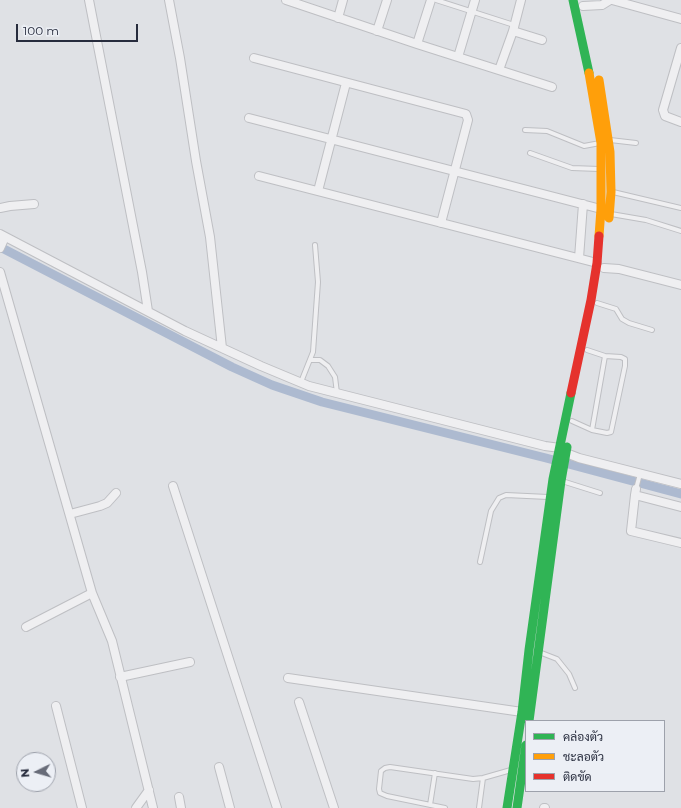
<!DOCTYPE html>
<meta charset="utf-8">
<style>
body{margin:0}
#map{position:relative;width:681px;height:808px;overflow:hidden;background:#dfe1e5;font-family:Montserrat,Sarabun,sans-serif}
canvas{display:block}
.legend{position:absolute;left:525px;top:720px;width:140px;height:72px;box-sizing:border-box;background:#eceff5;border:1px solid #9da1ab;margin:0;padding:5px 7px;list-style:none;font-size:12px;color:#272c3d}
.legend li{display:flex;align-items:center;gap:8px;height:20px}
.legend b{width:20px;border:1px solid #9da1ab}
.north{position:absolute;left:16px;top:752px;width:40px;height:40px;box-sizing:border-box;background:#eceff5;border:1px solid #9da1ab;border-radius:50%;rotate:265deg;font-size:11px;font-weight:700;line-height:16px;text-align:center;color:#272c3d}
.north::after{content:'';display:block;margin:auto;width:14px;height:18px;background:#676b78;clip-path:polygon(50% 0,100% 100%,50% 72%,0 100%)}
.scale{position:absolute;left:16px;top:24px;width:122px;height:18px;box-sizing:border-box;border:2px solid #272c3d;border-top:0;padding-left:5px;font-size:12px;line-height:14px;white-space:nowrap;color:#272c3d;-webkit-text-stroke:3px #eceff5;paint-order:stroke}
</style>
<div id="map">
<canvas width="681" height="808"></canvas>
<ul class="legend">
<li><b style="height:5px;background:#30b455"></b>คล่องตัว</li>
<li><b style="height:5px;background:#ff9f0a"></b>ชะลอตัว</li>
<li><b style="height:5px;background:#e5322d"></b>ติดขัด</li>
</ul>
<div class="north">N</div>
<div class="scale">100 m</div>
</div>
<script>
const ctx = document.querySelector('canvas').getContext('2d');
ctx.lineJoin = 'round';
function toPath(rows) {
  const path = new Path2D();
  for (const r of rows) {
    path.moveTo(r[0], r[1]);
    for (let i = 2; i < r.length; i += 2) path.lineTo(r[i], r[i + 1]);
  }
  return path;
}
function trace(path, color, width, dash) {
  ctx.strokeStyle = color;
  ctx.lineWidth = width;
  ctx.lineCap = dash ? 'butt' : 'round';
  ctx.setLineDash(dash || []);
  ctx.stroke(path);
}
const canal = toPath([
 [0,247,232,367,272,385,322,402,546,458,681,494]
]);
const lane = toPath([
 [436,0,514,25],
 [525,130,547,131,584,146,600,143],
 [610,140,636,143],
 [530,153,572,168,599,169],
 [613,192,681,208],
 [611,214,646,220,681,231],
 [597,303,616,309,622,319,629,323,652,330],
 [310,360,320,360,328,366,335,377,337,393],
 [301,382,313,352,318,282,315,245],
 [572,421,592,430,607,433,611,432,625,366,625,359,621,357,605,356,587,350],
 [592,430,605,356],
 [562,481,600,493],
 [636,489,640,474],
 [480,562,491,511,499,498,506,495,548,497],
 [539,652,557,659,569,674,575,688],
 [430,805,435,773],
 [445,808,387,796,380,793,379,789,381,771,385,768,390,767,473,779,483,778,511,770],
 [479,808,483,778]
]);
const street = toPath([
 [89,0,142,272,148,311],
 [169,0,180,58,196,161,210,237,222,348],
 [286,0,417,44,552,87],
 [612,0,681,19],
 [583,6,602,5,610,0],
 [338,18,343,0],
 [377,31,387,0],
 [513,31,542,40],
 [417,44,431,0],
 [681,48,663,110,665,116,681,122],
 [458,57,475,0],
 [254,58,466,114,468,120,441,223],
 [499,70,513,31,521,0],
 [249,118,601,209],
 [259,176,597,263],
 [318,191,346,83],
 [0,208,10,206,34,204],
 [0,234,185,331,261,366,309,386,545,446,560,448],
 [0,248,5,237],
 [579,258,583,204],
 [604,268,619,269,681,285],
 [0,272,92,593,112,641,153,808],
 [566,453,579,458,681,484],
 [173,486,277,808],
 [636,489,635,495,681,507],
 [635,495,631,531,681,543],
 [70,514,100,506,107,503,116,493],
 [26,627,92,593],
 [120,677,190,662],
 [288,678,522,712],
 [299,702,334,808],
 [56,706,82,808],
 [219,767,230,808],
 [179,797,181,808],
 [136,808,149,790],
 [544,808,545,808]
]);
const fast = toPath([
 [573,0,589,73],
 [529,721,561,481,567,447],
 [507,808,522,712,529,650,553,479,571,393],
 [517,808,526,745]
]);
const slow = toPath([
 [589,73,601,143,601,209,599,236],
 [599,80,610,152,611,192,609,218]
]);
const jam = toPath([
 [571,393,591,300,597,263,599,236]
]);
trace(canal, '#adbad0', 9);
trace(lane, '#bebfc3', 6);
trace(street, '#bebfc3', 10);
trace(lane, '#efeff1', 4);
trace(street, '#efeff1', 8);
trace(fast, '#30b455', 9);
trace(slow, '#ff9f0a', 9);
trace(jam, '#e5322d', 9);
</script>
